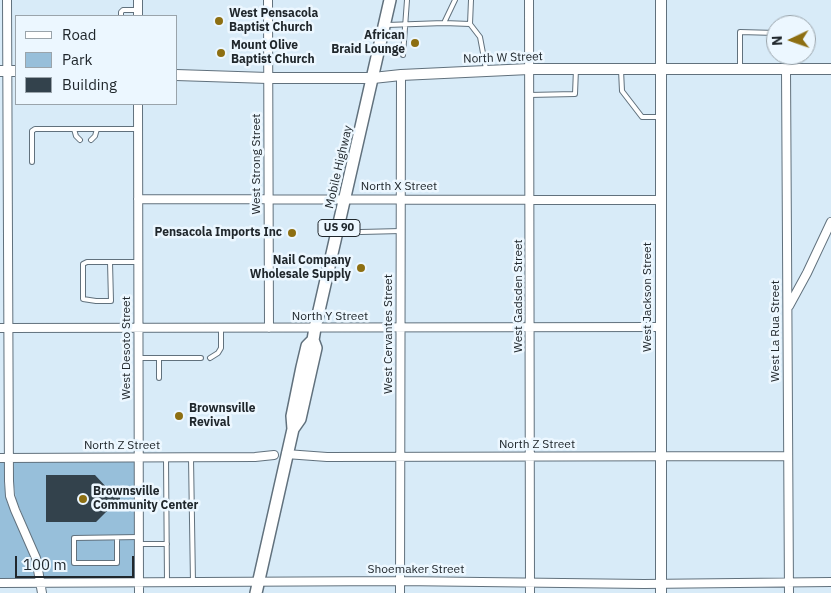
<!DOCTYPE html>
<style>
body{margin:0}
#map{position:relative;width:831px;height:593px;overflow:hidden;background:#d8ebf8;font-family:"IBM Plex Sans",sans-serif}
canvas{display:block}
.legend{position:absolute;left:15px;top:15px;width:162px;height:90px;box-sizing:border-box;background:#ecf7ff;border:1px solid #9aa4ab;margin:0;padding:6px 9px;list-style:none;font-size:15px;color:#20272c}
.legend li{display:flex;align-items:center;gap:10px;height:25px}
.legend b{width:25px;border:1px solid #9aa4ab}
.north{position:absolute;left:766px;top:15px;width:50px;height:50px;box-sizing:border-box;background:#ecf7ff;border:1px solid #9aa4ab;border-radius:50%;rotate:267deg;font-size:14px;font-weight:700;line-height:20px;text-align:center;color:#20272c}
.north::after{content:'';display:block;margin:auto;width:18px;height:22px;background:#8d6f12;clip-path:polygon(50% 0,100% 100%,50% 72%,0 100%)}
.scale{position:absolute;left:15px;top:556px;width:119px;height:22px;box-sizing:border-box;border:2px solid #20272c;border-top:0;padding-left:6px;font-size:15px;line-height:18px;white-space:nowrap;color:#20272c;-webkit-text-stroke:4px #ecf7ff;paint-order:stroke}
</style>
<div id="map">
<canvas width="831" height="593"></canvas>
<ul class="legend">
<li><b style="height:6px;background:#fff"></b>Road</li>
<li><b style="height:14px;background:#97bfda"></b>Park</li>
<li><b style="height:14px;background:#33424c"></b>Building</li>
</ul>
<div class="north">N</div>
<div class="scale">100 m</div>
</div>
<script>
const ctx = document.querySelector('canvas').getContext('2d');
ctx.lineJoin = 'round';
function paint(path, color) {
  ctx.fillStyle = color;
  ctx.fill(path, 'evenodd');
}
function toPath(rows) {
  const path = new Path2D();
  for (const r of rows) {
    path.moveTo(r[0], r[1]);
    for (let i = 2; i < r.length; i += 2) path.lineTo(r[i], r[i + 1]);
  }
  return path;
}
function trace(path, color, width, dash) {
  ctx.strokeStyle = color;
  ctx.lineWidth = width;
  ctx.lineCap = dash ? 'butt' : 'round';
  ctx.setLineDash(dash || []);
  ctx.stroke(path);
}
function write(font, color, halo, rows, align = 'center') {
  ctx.font = font + ' "IBM Plex Sans",sans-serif';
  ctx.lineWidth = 5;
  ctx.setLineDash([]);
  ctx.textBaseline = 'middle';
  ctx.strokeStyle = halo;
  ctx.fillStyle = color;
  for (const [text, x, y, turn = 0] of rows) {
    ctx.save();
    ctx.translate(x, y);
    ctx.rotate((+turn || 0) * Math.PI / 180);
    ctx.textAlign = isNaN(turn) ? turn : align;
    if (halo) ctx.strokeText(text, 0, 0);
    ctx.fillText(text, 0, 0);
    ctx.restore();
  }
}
const green = toPath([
 [134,461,134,579,44,579,40,557,16,500,13,480,14,462],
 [0,462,4,462,4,481,7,502,32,559,35,579,0,579]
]);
const building = toPath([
 [46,475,95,475,109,490,120,490,120,509,109,509,96,522,46,522]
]);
const lane = toPath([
 [471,0,470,24,480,37,486,69],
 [121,16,121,12,123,10,138,10],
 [444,23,470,24],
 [387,25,444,23,455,0],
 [403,55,407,0],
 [740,69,740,32,776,33],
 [621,70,622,91,642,117,660,117],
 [529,95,575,94,576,69],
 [74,129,76,136,80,140],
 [91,140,95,136,97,129],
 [32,162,32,131,35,129,137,129],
 [361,232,401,231],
 [110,262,111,301,96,301,83,299,83,264,87,262,138,262],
 [138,358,201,358],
 [159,358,159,378],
 [210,358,218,353,221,348,221,328],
 [166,458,167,583],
 [191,458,193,583],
 [138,504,167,503],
 [117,538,117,563,74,563,74,538,139,537],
 [138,544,167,544]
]);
const street = toPath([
 [7,0,9,481,10,496,15,510,36,558,42,593],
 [138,0,138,16],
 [268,0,269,328],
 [529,0,530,593],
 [786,69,789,593],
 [138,104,139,593],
 [138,199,660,200],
 [789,306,807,273,831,222],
 [0,328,661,327],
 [286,454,327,457,788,456],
 [0,458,255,457,274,455],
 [0,583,400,581,644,584,831,582],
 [400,593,401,75]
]);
const secondary = toPath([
 [661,0,661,593],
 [0,71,16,71],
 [176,75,268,78,373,78,401,75,529,69,831,69]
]);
const primary = toPath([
 [293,429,300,419,311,370,316,348,313,340,315,328,390,0],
 [256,593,293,429,292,416,302,367,307,346,313,340]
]);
const markers = [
 [219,21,5,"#8d6f12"],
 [415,43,5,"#8d6f12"],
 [221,53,5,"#8d6f12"],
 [292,233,5,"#8d6f12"],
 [361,268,5,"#8d6f12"],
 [179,416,5,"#8d6f12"],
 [83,499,5,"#8d6f12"]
];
const shields = [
 [339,228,42]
];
const shieldNames = [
 ["US 90",339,228]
];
const poiNames = [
 ["West Pensacola",229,14],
 ["Baptist Church",229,28],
 ["African",405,36,"right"],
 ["Braid Lounge",405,50,"right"],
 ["Mount Olive",231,46],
 ["Baptist Church",231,60],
 ["Pensacola Imports Inc",282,233,"right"],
 ["Nail Company",351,261,"right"],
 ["Wholesale Supply",351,275,"right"],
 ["Brownsville",189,409],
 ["Revival",189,423],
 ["Brownsville",93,492],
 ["Community Center",93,506]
];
const streetNames = [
 ["North W Street",503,58,-2],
 ["West Strong Street",257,164,-90],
 ["Mobile Highway",339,167,-77],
 ["North X Street",399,187],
 ["West Gadsden Street",519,296,-90],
 ["West Jackson Street",648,297,-90],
 ["North Y Street",330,317],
 ["West La Rua Street",776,331,-90],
 ["West Cervantes Street",389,334,-90],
 ["West Desoto Street",127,348,-90],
 ["North Z Street",537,445],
 ["North Z Street",122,446],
 ["Shoemaker Street",416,570]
];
paint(green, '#97bfda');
paint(building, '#33424c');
trace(lane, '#61717d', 6);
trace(street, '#61717d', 10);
trace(secondary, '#61717d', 12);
trace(primary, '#61717d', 14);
trace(lane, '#fff', 4);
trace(street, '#fff', 8);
trace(secondary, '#fff', 10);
trace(primary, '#fff', 11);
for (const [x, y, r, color] of markers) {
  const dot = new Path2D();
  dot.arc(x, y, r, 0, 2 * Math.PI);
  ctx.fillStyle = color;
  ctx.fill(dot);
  trace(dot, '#ecf7ff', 2);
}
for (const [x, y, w] of shields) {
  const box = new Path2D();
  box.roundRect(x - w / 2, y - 8.5, w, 17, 4);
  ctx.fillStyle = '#ecf7ff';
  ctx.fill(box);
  trace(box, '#20272c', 1);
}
write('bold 11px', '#20272c', null, shieldNames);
write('bold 12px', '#20272c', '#ecf7ff', poiNames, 'left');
write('12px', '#20272c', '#ecf7ff', streetNames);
</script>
